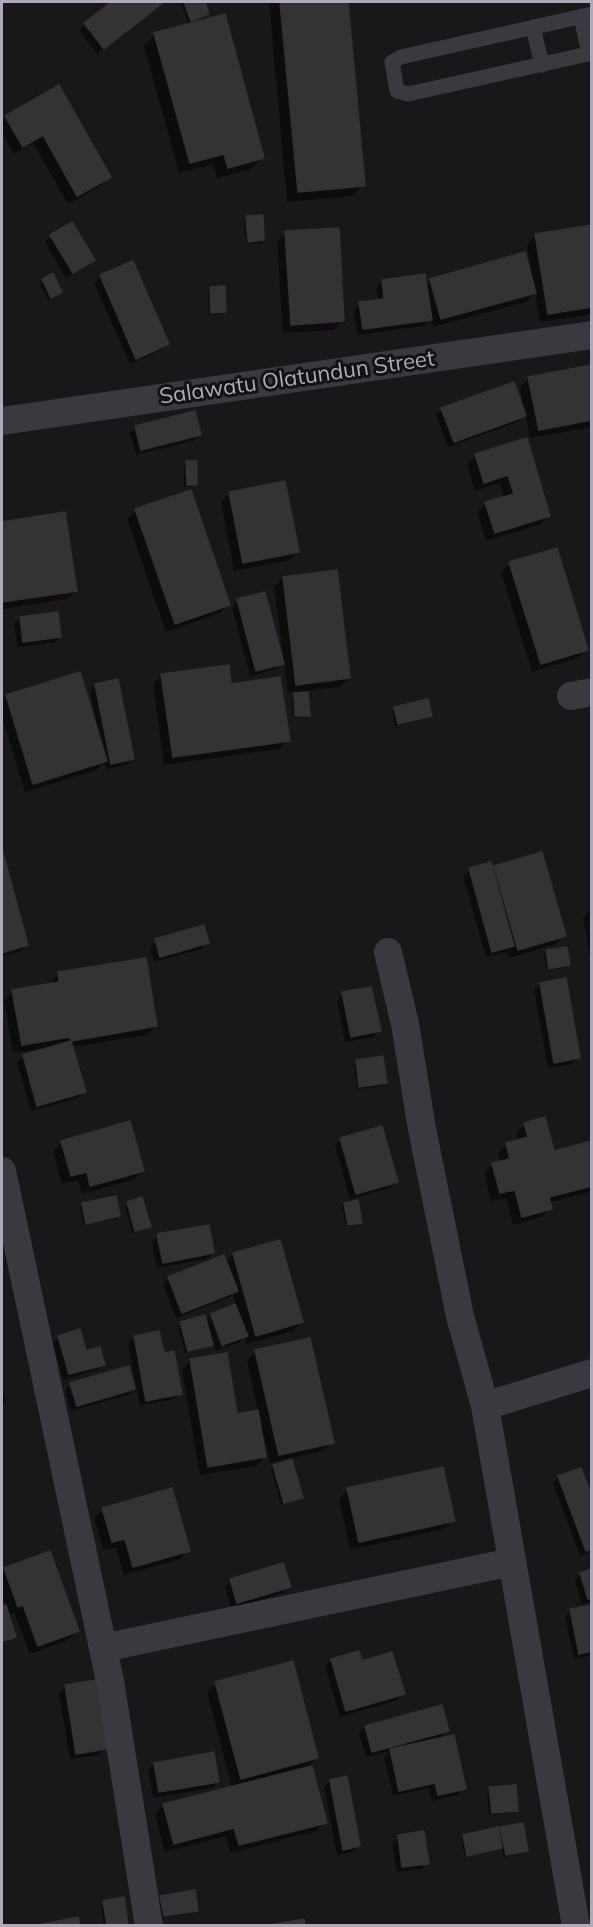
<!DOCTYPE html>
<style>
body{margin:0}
#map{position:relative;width:593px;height:1927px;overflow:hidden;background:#19171a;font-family:Mulish,sans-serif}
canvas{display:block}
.frame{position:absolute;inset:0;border:3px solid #b0a9ba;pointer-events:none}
</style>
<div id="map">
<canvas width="593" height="1927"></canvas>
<div class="frame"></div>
</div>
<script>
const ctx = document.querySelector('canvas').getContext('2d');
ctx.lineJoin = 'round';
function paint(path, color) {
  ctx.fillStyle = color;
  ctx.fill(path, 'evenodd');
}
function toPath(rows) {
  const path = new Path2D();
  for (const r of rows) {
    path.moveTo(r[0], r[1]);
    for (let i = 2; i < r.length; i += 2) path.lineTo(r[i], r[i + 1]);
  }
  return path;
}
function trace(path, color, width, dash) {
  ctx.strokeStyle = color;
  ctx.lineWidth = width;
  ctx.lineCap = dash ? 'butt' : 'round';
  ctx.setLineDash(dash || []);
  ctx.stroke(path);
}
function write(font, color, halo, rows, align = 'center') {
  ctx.font = font + ' Mulish,sans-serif';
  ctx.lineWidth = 6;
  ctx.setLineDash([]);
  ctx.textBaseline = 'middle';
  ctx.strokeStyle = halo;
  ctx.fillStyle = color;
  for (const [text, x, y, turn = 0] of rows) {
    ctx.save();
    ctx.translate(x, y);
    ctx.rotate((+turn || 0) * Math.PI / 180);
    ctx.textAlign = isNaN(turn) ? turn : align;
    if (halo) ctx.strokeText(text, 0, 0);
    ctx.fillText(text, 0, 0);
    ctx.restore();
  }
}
const shadow = toPath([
 [114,2,164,2,97,54,79,30],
 [181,2,203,2,208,14,188,23],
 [269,2,346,2,364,185,352,196,287,202],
 [155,35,262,158,251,169,217,178,213,164,179,173,144,46],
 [58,87,109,177,100,186,68,204,33,143,14,154,2,133,2,122,6,117],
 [247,218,263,240,260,243,246,244,244,221],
 [592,226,592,314,540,322,535,292,526,302,433,327,431,320,424,326,357,335,354,310,360,303,378,301,376,287,382,281,426,286,431,280,532,276,527,244,536,235],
 [286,233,343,321,334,330,283,333,277,242],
 [51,236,93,260,87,266,66,278,45,242],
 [132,263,167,344,161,350,130,364,94,283,100,277],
 [53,275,61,292,48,300,40,283],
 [211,288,225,311,222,314,209,315,208,291],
 [592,366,592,427,530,438,526,415,518,422,448,447,436,415,442,409,525,413,520,387,529,378],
 [136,427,200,435,193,441,136,455,130,433],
 [526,440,548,516,539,525,486,541,477,512,486,503,504,498,500,483,475,491,467,464,476,455],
 [187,463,196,484,193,487,184,487,184,465],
 [230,493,297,552,288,561,234,571,221,502],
 [136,510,229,604,220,613,166,632,127,519],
 [63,514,76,590,67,599,2,609,2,524],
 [510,564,586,650,578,658,532,672,501,572],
 [283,578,349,678,340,687,299,692,308,715,305,718,293,718,292,697,297,692,288,693,274,587],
 [238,601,282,663,276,669,250,676,232,607],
 [20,618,60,637,54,643,17,647,14,624],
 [162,675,229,685,288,740,279,749,164,765,153,684],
 [96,685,133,759,127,765,106,769,104,762,97,770,25,792,2,717,2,701,7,696,94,722,96,722,90,691],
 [395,709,430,715,427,718,395,726,392,712],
 [2,855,27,945,21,951,2,956],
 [495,868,564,935,556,944,509,958,508,952,486,957,463,876,469,870,492,871],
 [592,909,592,970,583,917],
 [156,941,207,943,201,949,154,962,150,947],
 [546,952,568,964,566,967,547,971,544,955],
 [58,974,156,1026,147,1035,72,1047,84,1092,78,1098,31,1111,17,1062,24,1056,46,1050,45,1048,13,1053,4,1000,13,991,50,985,50,983],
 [541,984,578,1058,572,1064,548,1068,534,990],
 [343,994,379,1031,373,1037,345,1042,337,1000],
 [357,1062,386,1083,383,1086,357,1089,354,1064],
 [525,1124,553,1153,592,1143,592,1191,549,1203,550,1209,541,1217,513,1225,506,1198,491,1201,484,1173,493,1164,501,1163,498,1153,507,1144,518,1141,516,1133],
 [341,1139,396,1182,390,1188,350,1199,335,1145],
 [62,1142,142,1171,133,1180,82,1194,78,1180,62,1184,53,1151],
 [83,1204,119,1216,116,1219,84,1225,80,1207],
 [127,1204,149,1226,146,1229,132,1233,125,1206],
 [345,1204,360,1222,357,1225,346,1227,342,1207],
 [158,1236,213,1253,207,1259,157,1268,152,1242],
 [234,1254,302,1322,293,1331,247,1344,245,1336,240,1342,225,1347,213,1316,210,1316,236,1305,233,1294,230,1297,176,1318,163,1284,169,1278,225,1262],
 [210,1316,222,1348,216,1351,213,1343,209,1347,185,1353,178,1326,181,1323,205,1321],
 [59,1337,85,1353,103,1364,97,1370,63,1380,53,1343],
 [134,1337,163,1354,181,1393,174,1399,140,1406,128,1343],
 [256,1351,332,1442,323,1451,270,1463,264,1436,261,1437,265,1457,256,1466,200,1475,182,1370,191,1361,236,1415,258,1412,247,1360],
 [71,1384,134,1389,128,1395,71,1411,65,1390],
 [2,1387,6,1401,2,1405],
 [274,1466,301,1497,299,1500,281,1505,271,1469],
 [559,1477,592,1502,592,1552,580,1556,553,1483],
 [348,1490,453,1520,444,1529,350,1550,339,1499],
 [103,1509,188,1550,180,1559,124,1575,116,1547,103,1550,94,1518],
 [49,1553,77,1631,68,1640,30,1654,14,1613,8,1615,14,1637,2,1643,2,1608,6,1607,2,1595,2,1573,4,1570],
 [592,1571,592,1601,582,1604,575,1580,581,1574],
 [231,1581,289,1587,283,1593,231,1609,225,1587],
 [592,1607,592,1655,574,1659,565,1617,571,1611],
 [358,1652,361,1662,403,1694,397,1700,340,1717,325,1666,331,1660],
 [95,1682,105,1749,99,1755,70,1759,59,1693,65,1687],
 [216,1683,317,1758,305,1769,325,1822,316,1831,230,1853,226,1836,165,1852,155,1814,164,1805,232,1788,207,1692],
 [365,1727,447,1731,437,1740,464,1789,458,1795,432,1801,429,1788,393,1796,384,1757,390,1751,366,1757,359,1733],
 [154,1764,218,1782,212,1788,153,1798,148,1770],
 [330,1781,359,1846,353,1852,337,1855,324,1787],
 [490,1789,517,1811,514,1813,489,1815,487,1792],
 [501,1828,527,1850,524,1853,504,1857,502,1847,498,1850,465,1857,461,1839,464,1836,497,1832],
 [399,1837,427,1863,421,1869,397,1872,392,1843],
 [161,1898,196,1910,194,1913,161,1918,158,1900],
 [104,1902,127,1926,104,1926,101,1905]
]);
const building = toPath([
 [111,2,164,2,104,49,84,23,111,2],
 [184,2,205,2,209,14,191,21,184,2],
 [280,2,348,2,365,186,298,192,280,2],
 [225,14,264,158,228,168,224,154,190,163,154,33,225,14],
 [59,85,111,177,77,196,43,135,23,147,5,116,59,85],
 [263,215,264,240,248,242,246,216,263,215],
 [72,222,95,260,73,273,50,235,72,222],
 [592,225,592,307,548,314,535,234,592,225],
 [339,228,344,321,291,325,285,231,339,228],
 [525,252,536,293,441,319,430,279,525,252],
 [133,261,169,344,136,359,100,275,133,261],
 [53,273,62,292,51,298,42,279,53,273],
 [425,274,432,320,363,329,359,302,384,299,382,280,425,274],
 [225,286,226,312,211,313,210,287,225,286],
 [592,365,592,420,539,430,528,377,592,365],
 [514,382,526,416,454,442,441,408,514,382],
 [195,411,201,435,141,450,135,426,195,411],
 [527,438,550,516,495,533,485,502,514,494,508,475,484,483,475,454,527,438],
 [186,461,197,461,197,485,187,485,186,461],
 [285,481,299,552,243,563,229,492,285,481],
 [191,490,230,605,175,624,135,509,191,490],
 [65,512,77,591,2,602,2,572,3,572,2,522,65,512],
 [557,548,588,650,541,664,509,562,557,548],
 [337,570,350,678,296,685,283,577,337,570],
 [265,592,284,664,256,671,237,599,265,592],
 [58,612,61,637,23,642,20,617,58,612],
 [229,665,231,684,280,677,290,741,173,757,161,674,229,665],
 [80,672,107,761,33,784,6,695,80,672],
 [118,679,134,759,111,764,95,684,118,679],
 [308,692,310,716,295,716,294,693,308,692],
 [428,699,432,716,398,724,394,707,428,699],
 [2,849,28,945,2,953,2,849],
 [542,852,566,936,518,950,494,866,542,852],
 [491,862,514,946,492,952,469,868,491,862],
 [204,925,209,943,160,957,155,939,204,925],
 [567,947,570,965,549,969,546,950,567,947],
 [146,958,157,1026,71,1041,70,1037,22,1045,12,990,59,982,58,972,146,958],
 [566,978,580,1058,554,1063,540,983,566,978],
 [371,987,381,1031,351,1037,342,992,371,987],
 [71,1041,86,1092,37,1106,23,1055,71,1041],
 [383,1056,387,1083,359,1087,356,1060,383,1056],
 [545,1117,554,1151,592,1141,592,1186,549,1197,552,1209,522,1217,515,1190,500,1193,492,1163,510,1159,506,1143,528,1137,524,1123,545,1117],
 [130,1121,144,1171,90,1186,87,1172,71,1176,61,1141,130,1121],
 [382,1126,398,1182,356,1194,340,1138,382,1126],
 [116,1196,120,1216,86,1224,82,1203,116,1196],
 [142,1197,151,1227,135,1231,127,1202,142,1197],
 [358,1200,362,1223,348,1225,344,1203,358,1200],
 [209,1225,214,1253,163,1263,157,1234,209,1225],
 [280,1240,303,1322,256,1336,233,1253,280,1240],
 [224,1255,238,1291,182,1313,168,1277,224,1255],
 [235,1304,248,1336,222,1345,211,1314,235,1304],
 [205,1315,213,1345,188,1351,180,1322,205,1315],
 [80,1329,86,1351,100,1347,105,1365,69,1374,58,1336,80,1329],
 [159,1331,164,1353,174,1351,182,1394,146,1401,134,1336,159,1331],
 [310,1338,334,1443,279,1455,255,1350,310,1338],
 [227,1353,237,1414,258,1410,266,1457,208,1467,190,1359,227,1353],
 [129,1366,135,1389,77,1406,70,1383,129,1366],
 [292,1459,303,1498,284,1503,273,1465,292,1459],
 [443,1467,455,1521,359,1542,347,1488,443,1467],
 [581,1468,592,1497,592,1549,586,1551,558,1476,581,1468],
 [172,1488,190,1551,133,1567,125,1539,112,1542,102,1508,172,1488],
 [50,1551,79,1631,38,1646,23,1605,18,1607,4,1568,50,1551],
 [283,1563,291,1587,237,1603,230,1579,283,1563],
 [592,1569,592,1598,588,1599,580,1573,592,1569],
 [6,1605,16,1637,3,1641,2,1606,6,1605],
 [592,1605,592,1651,579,1654,570,1609,592,1605],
 [359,1651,362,1661,392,1652,405,1694,346,1711,331,1659,359,1651],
 [293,1661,318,1758,241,1779,215,1682,293,1661],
 [96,1680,107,1749,76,1754,65,1685,96,1680],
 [442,1705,449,1731,372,1752,365,1726,442,1705],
 [454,1735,466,1789,438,1795,435,1783,399,1791,390,1749,454,1735],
 [214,1752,219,1782,159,1792,154,1763,214,1752],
 [312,1766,327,1823,239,1845,234,1828,174,1844,163,1804,312,1766],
 [347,1776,360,1846,343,1850,330,1780,347,1776],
 [516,1785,518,1811,492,1813,489,1787,516,1785],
 [523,1823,528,1851,506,1855,500,1827,523,1823],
 [498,1827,502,1848,467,1856,463,1835,498,1827],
 [424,1831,429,1864,402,1867,398,1835,424,1831],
 [195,1890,198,1911,164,1916,160,1896,195,1890],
 [124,1897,128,1926,107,1926,103,1901,124,1897],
 [78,1917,80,1926,33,1926,78,1917],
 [304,1919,305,1926,264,1926,304,1919]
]);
const lane = toPath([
 [592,14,401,57,392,62,397,91,408,94,592,53],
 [581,16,589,54],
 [533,27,542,65]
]);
const street = toPath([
 [2,421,592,335],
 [571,696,592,692],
 [388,952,405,1024,422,1129,460,1316,485,1406,576,1926],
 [2,1171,110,1681,149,1926],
 [485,1406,592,1373],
 [103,1648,512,1562]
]);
const streetNames = [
 ["Salawatu Olatundun Street",297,378,-8]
];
paint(shadow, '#0007');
paint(building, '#353236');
trace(building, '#353136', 1.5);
trace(lane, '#3c383f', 15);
trace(street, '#3c383f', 28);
write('22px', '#b0a9ba', '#141215', streetNames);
</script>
